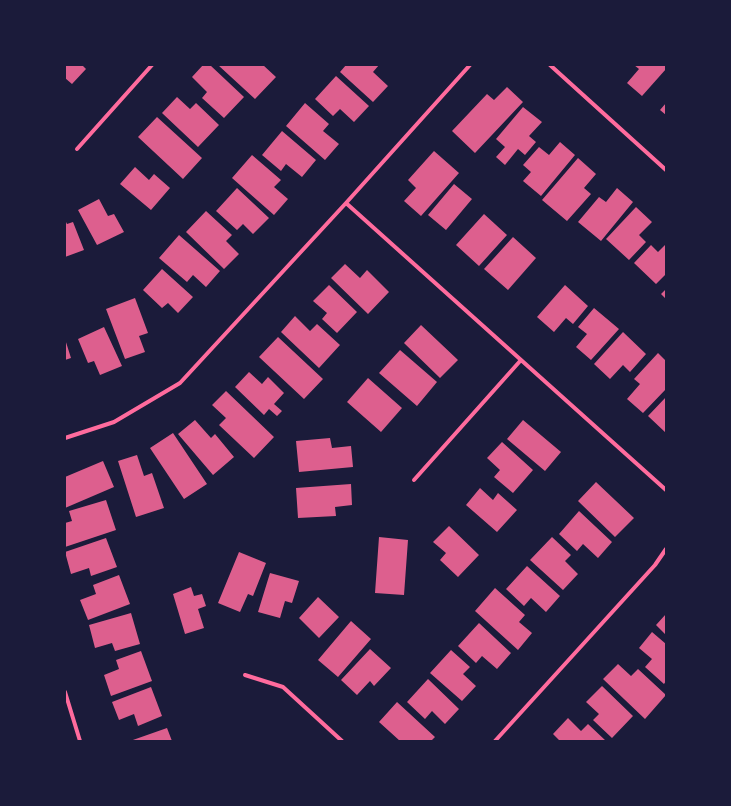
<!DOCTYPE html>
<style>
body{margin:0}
#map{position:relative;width:731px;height:806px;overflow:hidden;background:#1b1b3a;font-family:"Fira Sans Condensed",sans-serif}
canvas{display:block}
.frame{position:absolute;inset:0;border:66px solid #1b1b3a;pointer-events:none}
</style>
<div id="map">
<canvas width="731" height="806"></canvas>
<div class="frame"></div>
</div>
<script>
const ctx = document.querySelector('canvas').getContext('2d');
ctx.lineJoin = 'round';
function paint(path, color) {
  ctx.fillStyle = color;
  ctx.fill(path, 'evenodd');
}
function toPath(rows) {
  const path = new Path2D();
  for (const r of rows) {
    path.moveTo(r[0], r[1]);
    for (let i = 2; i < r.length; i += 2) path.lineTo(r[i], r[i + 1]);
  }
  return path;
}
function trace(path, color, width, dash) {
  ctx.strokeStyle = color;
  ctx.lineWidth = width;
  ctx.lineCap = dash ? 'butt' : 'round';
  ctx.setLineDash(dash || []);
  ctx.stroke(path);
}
const building = toPath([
 [65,65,82,65,86,69,72,84,65,78],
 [203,65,210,65,244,97,224,118,202,98,207,92,192,77],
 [218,65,263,65,276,77,255,99],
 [346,65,379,65,373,72,388,86,373,102,340,72],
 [634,65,666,65,666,69,642,96,627,83,639,69],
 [336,76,369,106,354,122,340,109,333,116,315,99],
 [507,87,523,102,475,153,452,131,487,94,494,100],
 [177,97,190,109,196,103,219,125,198,147,162,113],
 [305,103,329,124,323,131,339,144,325,160,286,126],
 [666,103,666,115,660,110],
 [523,107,542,122,529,136,536,142,525,155,518,149,505,165,496,157,505,147,496,139],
 [157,117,202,158,183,179,138,137],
 [282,131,316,160,302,177,286,164,281,171,262,155],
 [560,142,575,155,541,196,523,181,531,172,523,165,539,147,549,155],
 [434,151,459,173,421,216,404,201,416,188,408,180],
 [252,155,281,180,274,187,288,199,274,215,232,178],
 [578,158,596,174,584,188,591,194,567,221,542,200],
 [135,167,149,180,154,174,170,188,151,210,120,184],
 [454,184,472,199,446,230,428,215],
 [237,188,269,218,253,234,243,224,237,230,216,211],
 [617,188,633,202,601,241,578,222,599,197,606,202],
 [99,199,108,216,114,214,124,232,97,245,78,210],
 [636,207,652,222,639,235,646,242,629,260,606,239],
 [206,211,232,235,226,241,239,254,224,269,186,232],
 [484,214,507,235,479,266,456,245],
 [65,220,67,224,73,222,84,250,65,257],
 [179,235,220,271,206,287,193,275,187,282,159,258],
 [513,237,536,258,508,290,484,269],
 [666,244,666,274,656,284,634,263,651,245,658,252],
 [345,264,360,278,367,270,389,292,368,314,331,278],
 [162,269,193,297,178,313,168,303,162,308,143,290],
 [329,285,357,312,337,333,322,319,327,313,313,301],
 [565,285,588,306,573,324,566,318,554,332,537,317],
 [666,289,666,299,661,294],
 [135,298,148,333,139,336,145,352,125,359,106,309],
 [594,308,619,329,591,360,576,347,587,334,578,327],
 [295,316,310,331,317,324,340,345,319,368,281,332],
 [421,325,458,360,440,378,404,343],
 [104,327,122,366,100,375,94,361,88,363,78,339],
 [623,332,646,354,630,372,623,365,610,379,594,364],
 [278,337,323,379,304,399,259,357],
 [65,339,71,358,65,360],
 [400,350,437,382,417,406,379,373],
 [658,353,666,361,666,389,643,413,627,399,640,384,634,379],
 [249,372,262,384,268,377,284,393,274,404,282,411,277,416,269,409,264,415,235,387],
 [368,378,402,408,381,432,347,402],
 [226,391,274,437,254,458,219,425,226,418,212,405],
 [666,397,666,433,648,416],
 [195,420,211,438,215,434,234,457,213,475,178,434],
 [523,420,561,452,545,471,507,439],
 [173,433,207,484,184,499,150,448],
 [330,438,332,448,351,446,353,467,299,472,296,441],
 [502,442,533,470,513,493,494,477,500,470,487,458],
 [137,455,144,476,152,473,164,508,136,517,118,461],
 [103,461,114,487,65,508,65,477],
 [596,482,634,518,615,537,578,501],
 [351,484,352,505,335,507,336,516,298,518,296,488],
 [480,488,493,500,498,493,517,510,497,532,466,505],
 [106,500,116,530,65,547,65,523,72,521,69,511],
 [579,511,612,542,598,558,583,544,577,551,559,534],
 [449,526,479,555,458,577,440,560,446,553,433,542],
 [379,537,408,540,404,595,375,593],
 [552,537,571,555,565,561,578,574,563,590,530,560],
 [106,538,117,567,91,576,89,568,71,574,65,552],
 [239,552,266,563,253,596,248,594,240,612,218,603],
 [527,566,560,596,546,612,531,598,524,606,506,589],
 [270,573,299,581,292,603,285,601,280,618,258,612],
 [119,575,130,604,88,620,80,600,96,594,93,585],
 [191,587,194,596,202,594,206,606,198,609,204,628,185,634,173,594],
 [495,588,525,615,519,622,532,633,518,650,475,611],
 [318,597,339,617,319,638,299,618],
 [131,613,140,644,115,651,112,643,95,648,89,625],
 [666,614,666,635,656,625],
 [351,621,371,639,338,677,318,660],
 [479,623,511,653,497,669,482,656,476,663,458,646],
 [652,632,666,644,666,681,664,684,645,667,652,659,639,648],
 [370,649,391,668,374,686,370,681,357,695,341,680],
 [451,650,470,667,463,674,476,686,462,701,430,673],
 [141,651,152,681,111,696,104,675,119,669,116,660],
 [618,664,631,676,638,669,666,695,645,719,603,679],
 [428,679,459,709,445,724,432,711,425,719,407,702],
 [602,686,633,716,612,738,593,720,599,714,586,702],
 [151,687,162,716,138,726,134,714,119,720,112,702],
 [397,702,435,737,431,741,400,741,379,722],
 [568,718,581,731,588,724,606,741,560,741,553,734],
 [167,728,172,741,130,741]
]);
const minor = toPath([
 [550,65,666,170],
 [77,149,152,65],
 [346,203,666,490],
 [65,438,114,422,180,383,346,203,470,65],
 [414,480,521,360],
 [245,675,283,687,342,741],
 [65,692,80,741],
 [495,741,655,565,666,549]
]);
paint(building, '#dd5f8e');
trace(minor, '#ff6b9d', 4);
</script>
